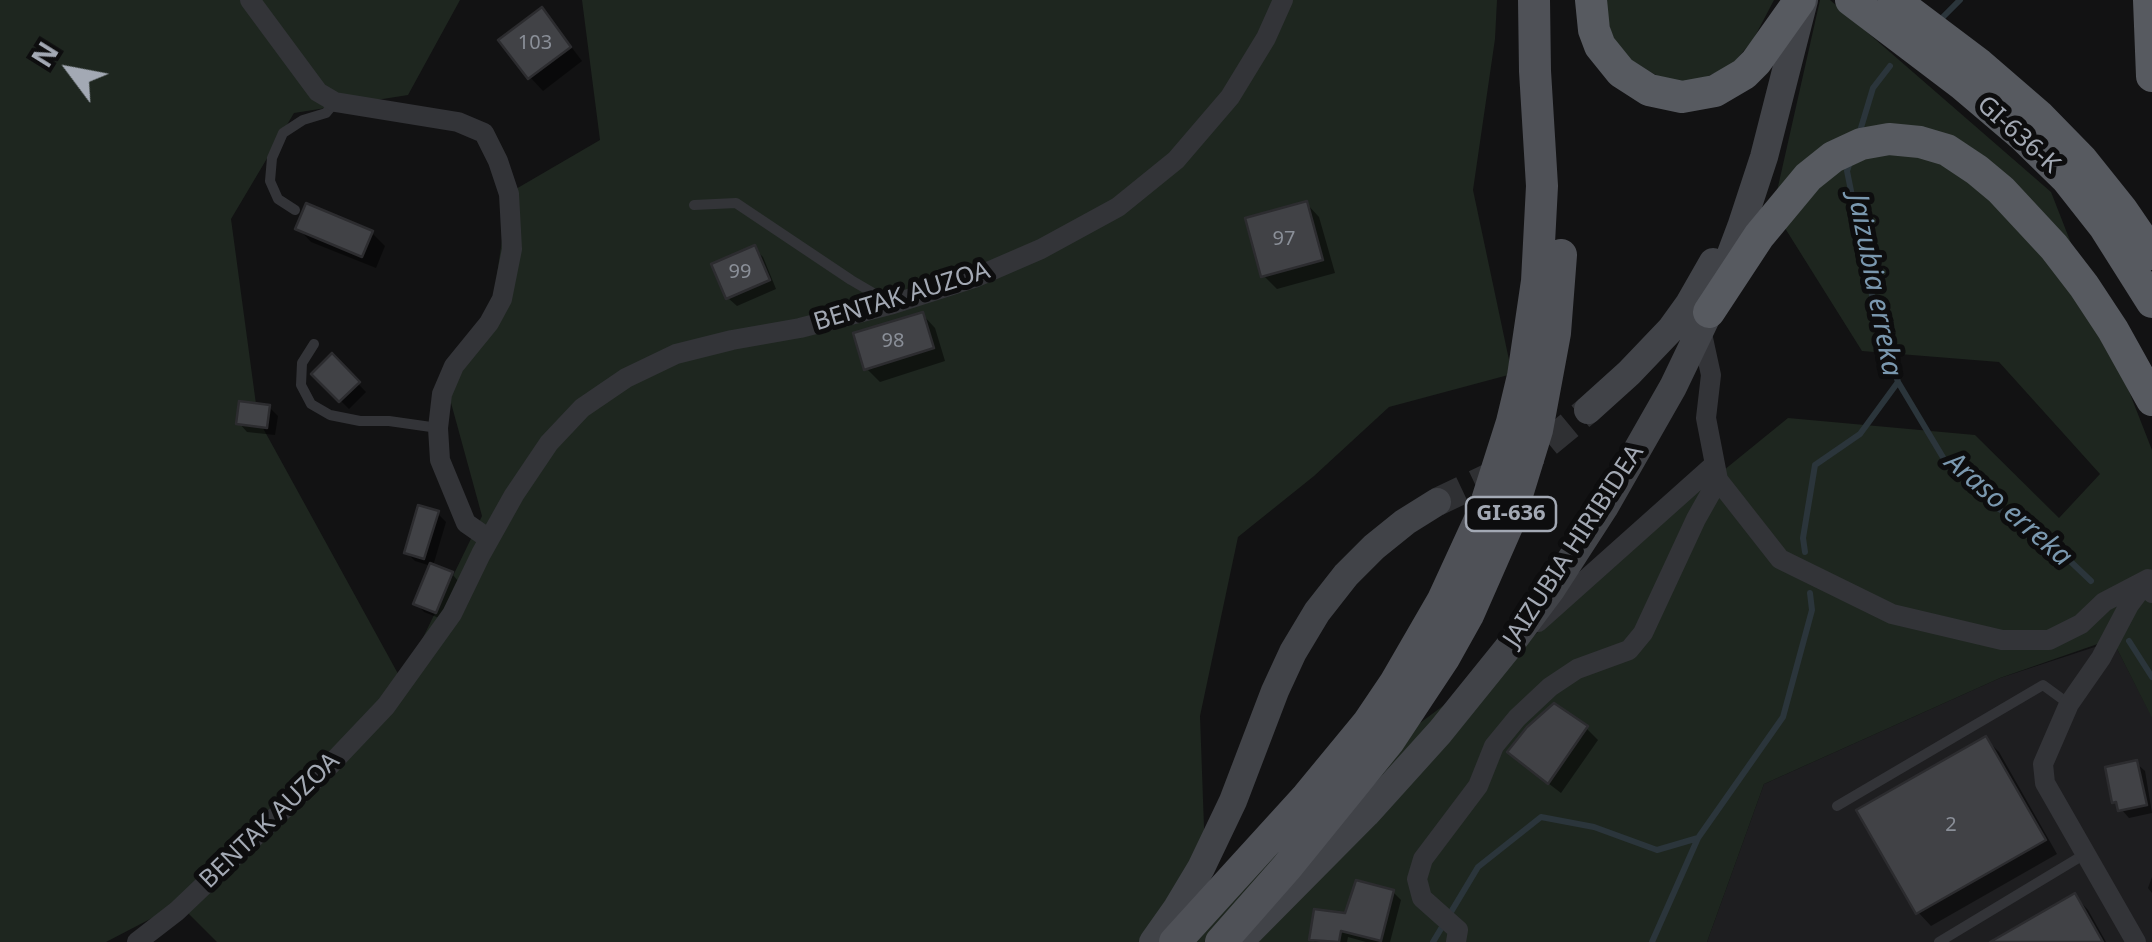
<!DOCTYPE html>
<style>
body{margin:0}
#map{position:relative;width:2152px;height:942px;overflow:hidden;background:#121213;font-family:"Noto Sans",sans-serif}
canvas{display:block}
.north{position:absolute;left:20px;top:20px;width:100px;height:100px;-webkit-text-stroke:8px #0d0d0e;paint-order:stroke;rotate:302deg;font-size:28px;font-weight:700;line-height:40px;text-align:center;color:#a3a9b4}
.north::after{content:'';display:block;margin:auto;width:35px;height:45px;background:#a3a9b4;clip-path:polygon(50% 0,100% 100%,50% 72%,0 100%)}
</style>
<div id="map">
<canvas width="2152" height="942"></canvas>
<div class="north">N</div>
</div>
<script>
const ctx = document.querySelector('canvas').getContext('2d');
ctx.lineJoin = 'round';
function paint(path, color) {
  ctx.fillStyle = color;
  ctx.fill(path, 'evenodd');
}
function toPath(rows) {
  const path = new Path2D();
  for (const r of rows) {
    path.moveTo(r[0], r[1]);
    for (let i = 2; i < r.length; i += 2) path.lineTo(r[i], r[i + 1]);
  }
  return path;
}
function trace(path, color, width, dash) {
  ctx.strokeStyle = color;
  ctx.lineWidth = width;
  ctx.lineCap = dash ? 'butt' : 'round';
  ctx.setLineDash(dash || []);
  ctx.stroke(path);
}
function write(font, color, halo, rows, align = 'center') {
  ctx.font = font + ' "Noto Sans",sans-serif';
  ctx.lineWidth = 10;
  ctx.setLineDash([]);
  ctx.textBaseline = 'middle';
  ctx.strokeStyle = halo;
  ctx.fillStyle = color;
  for (const [text, x, y, turn = 0] of rows) {
    ctx.save();
    ctx.translate(x, y);
    ctx.rotate((+turn || 0) * Math.PI / 180);
    ctx.textAlign = isNaN(turn) ? turn : align;
    if (halo) ctx.strokeText(text, 0, 0);
    ctx.fillText(text, 0, 0);
    ctx.restore();
  }
}
const built = toPath([
 [2113,641,2152,717,2152,877,2148,888,2152,893,2152,942,1707,942,1764,784,2000,678]
]);
const green = toPath([
 [0,0,460,0,408,95,294,113,231,219,258,419,402,681,482,516,442,370,492,308,509,193,600,140,582,0,1497,0,1495,39,1473,190,1512,374,1389,407,1314,476,1238,537,1200,716,1206,883,1519,649,1665,518,1788,418,1975,435,2059,518,2100,474,1999,362,1862,351,1773,209,1820,0,1830,0,2051,192,2152,450,2152,718,2112,639,2000,678,1764,784,1707,942,217,942,179,904,106,942,0,942],
 [1605,0,1774,0,1753,40,1731,66,1697,81,1671,84,1622,55,1610,30]
]);
const shadow = toPath([
 [541,11,554,24,582,61,543,91,530,77],
 [1306,203,1319,217,1335,273,1277,289,1263,275],
 [298,228,372,233,385,246,376,268,311,242],
 [754,248,763,257,776,289,737,306,728,298],
 [922,314,935,328,945,361,880,382,866,368],
 [332,357,366,392,349,409,314,374],
 [269,407,278,416,275,435,247,432,239,423],
 [438,514,446,522,433,566,452,574,460,583,444,620,424,612,416,603,431,566,415,561,406,552],
 [1586,728,1598,740,1561,793,1522,763],
 [1986,739,1999,752,2057,854,1931,926,1918,912],
 [2136,763,2145,771,2152,813,2129,818,2115,802],
 [1393,892,1401,900,1390,942,1366,942,1348,937,1347,942,1315,942,1311,939,1346,916],
 [2075,896,2088,910,2106,942,1995,942]
]);
const stream = toPath([
 [1942,18,1960,0],
 [1860,131,1873,88,1890,66],
 [1898,382,1944,459,1993,505,2049,541,2091,581],
 [1805,552,1803,538,1815,465,1860,434,1898,382,1874,305,1847,171,1850,162],
 [2129,641,2152,677],
 [1433,942,1478,867,1541,817,1594,827,1657,850,1698,838,1783,717,1812,610,1810,593],
 [1652,942,1698,838]
]);
const building = toPath([
 [542,7,571,47,528,79,498,40,542,7],
 [1307,201,1323,260,1261,277,1245,218,1307,201],
 [306,203,373,231,362,257,295,229,306,203],
 [755,245,770,280,726,299,711,264,755,245],
 [923,312,934,348,864,370,853,333,923,312],
 [332,353,360,382,339,402,311,374,332,353],
 [239,401,270,405,267,428,236,424,239,401],
 [418,505,439,511,424,559,404,553,418,505],
 [430,563,453,572,436,613,413,604,430,563],
 [1554,703,1588,726,1548,784,1507,752,1527,727,1554,703],
 [1986,736,2046,840,1916,914,1856,810,1986,736],
 [2137,760,2147,805,2118,811,2116,802,2112,803,2105,767,2137,760],
 [1356,880,1394,890,1381,941,1341,931,1339,942,1309,940,1314,909,1345,913,1356,880],
 [2075,893,2103,942,1990,942,2075,893]
]);
const secondaryTunnel = toPath([
 [1437,502,1517,464,1542,448,1588,410]
]);
const service = toPath([
 [694,205,736,203,851,280,892,304],
 [295,210,278,199,270,181,272,158,283,133,303,120,326,113,335,102],
 [314,344,302,363,301,385,311,404,330,415,360,421,389,421,438,428],
 [1837,806,2043,685,2069,704],
 [1939,942,2085,854]
]);
const minor = toPath([
 [250,0,318,92,335,102,458,122,484,133,498,161,509,194,512,249,502,299,489,323,454,366,442,394,438,428,440,460,466,523,489,539],
 [1701,329,1711,375,1706,418,1718,480,1780,559,1892,614,2002,640,2049,640,2081,624,2104,602,2148,579,2152,593],
 [1538,622,1715,464],
 [137,942,177,911,330,765,386,706,452,614,481,554,514,495,549,443,582,408,626,378,676,354,732,340,800,328,893,304,974,278,1041,249,1118,207,1176,160,1230,97,1266,38,1283,0],
 [1456,942,1458,930,1422,898,1417,879,1423,859,1478,786,1494,746,1517,718,1550,687,1577,669,1629,650,1643,633,1696,519,1718,480],
 [2136,942,2045,783,2043,764,2069,704,2101,658,2129,605,2144,585]
]);
const secondary = toPath([
 [1588,410,1629,373,1671,329,1689,304,1713,262],
 [1244,937,1366,814,1440,732,1507,649,1551,590,1604,508,1673,387,1709,312,1741,227,1764,157,1804,0],
 [1153,942,1177,908,1201,868,1233,801,1275,691,1293,652,1317,612,1346,575,1374,547,1405,522,1437,502]
]);
const primary = toPath([
 [1175,942,1307,797,1368,723,1395,683,1443,600,1483,513,1512,422,1523,376,1537,281,1542,186,1535,71,1534,0],
 [1221,942,1287,867,1389,741,1444,658,1468,615,1508,524,1537,430,1555,333,1561,255]
]);
const trunk = toPath([
 [1591,0,1594,30,1600,46,1621,72,1649,90,1682,97,1715,91,1744,74,1756,62,1800,0],
 [1851,0,1963,85,2023,136,2067,179,2104,226,2152,302],
 [1894,0,1979,64,2038,115,2082,160,2122,210,2152,254],
 [2149,0,2152,76],
 [1709,312,1759,236,1808,177,1833,157,1861,144,1889,139,1920,142,1947,150,1977,170,2001,190,2054,247,2084,286,2113,330,2152,400]
]);
const numberNames = [
 ["103",535,43],
 ["97",1284,239],
 ["99",740,272],
 ["98",893,341],
 ["2",1951,825]
];
const shields = [
 [1511,514,90]
];
const shieldNames = [
 ["GI-636",1511,514]
];
const streetNames = [
 ["GI-636-K",2018,135,42],
 ["BENTAK AUZOA",902,297,-17],
 ["JAIZUBIA HIRIBIDEA",1574,546,-57],
 ["BENTAK AUZOA",270,821,-44]
];
const waterNames = [
 ["Jaizubia erreka",1874,285,79],
 ["Araso erreka",2008,510,41]
];
paint(built, '#1e1e20');
paint(green, '#1e261f');
paint(shadow, '#0007');
trace(stream, '#2b353b', 6);
paint(building, '#414246');
trace(building, '#2c2c2f', 2.5);
trace(secondaryTunnel, '#2f3033', 28, [28, 14]);
trace(service, '#333438', 10);
trace(minor, '#333438', 20);
trace(secondary, '#414348', 28);
trace(primary, '#4f5157', 32);
trace(trunk, '#575a60', 32);
write('20px', '#8a8f98', null, numberNames);
for (const [x, y, w] of shields) {
  const box = new Path2D();
  box.roundRect(x - w / 2, y - 17, w, 34, 8);
  ctx.fillStyle = '#0d0d0e';
  ctx.fill(box);
  trace(box, '#a3a9b4', 2.5);
}
write('bold 22px', '#a3a9b4', null, shieldNames);
write('25px', '#a3a9b4', '#0d0d0e', streetNames);
write('italic 28px', '#7a98af', '#0d0d0e', waterNames);
</script>
